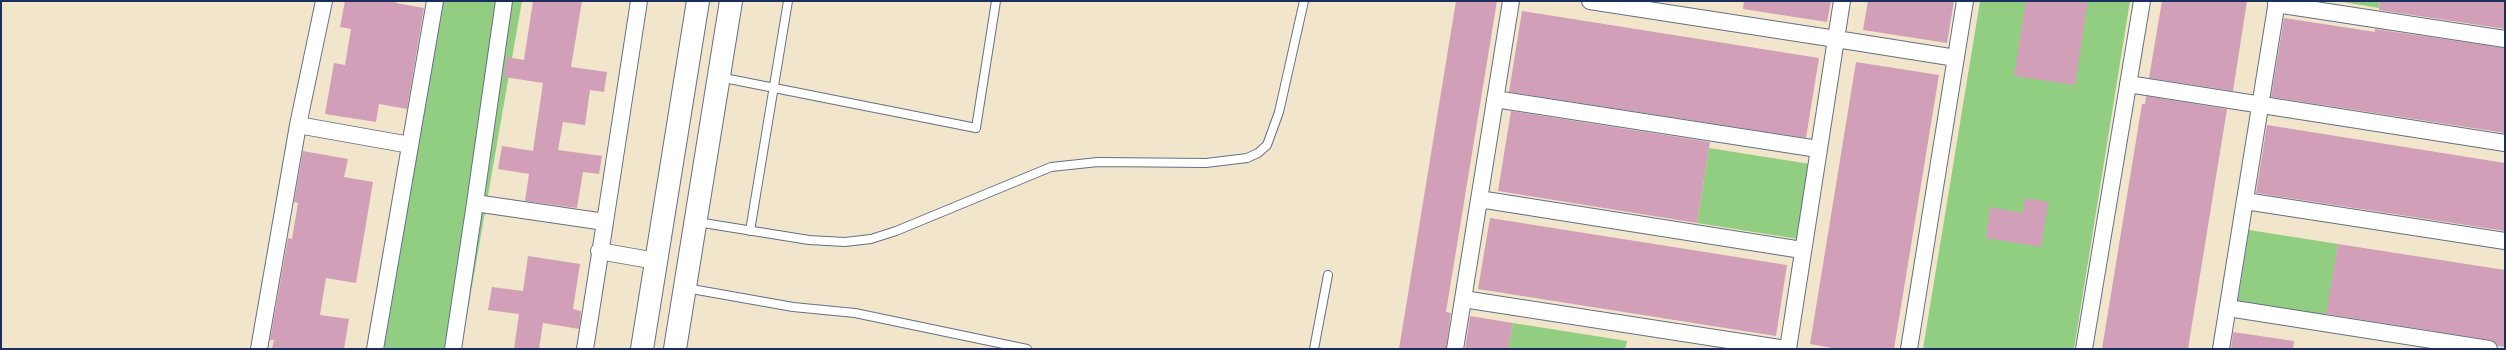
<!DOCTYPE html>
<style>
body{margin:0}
#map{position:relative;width:2506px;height:350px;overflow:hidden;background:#f1e6cb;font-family:Dekko,sans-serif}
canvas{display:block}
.frame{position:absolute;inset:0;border:2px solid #1b2f5e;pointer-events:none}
</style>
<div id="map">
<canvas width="2506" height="350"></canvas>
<div class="frame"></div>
</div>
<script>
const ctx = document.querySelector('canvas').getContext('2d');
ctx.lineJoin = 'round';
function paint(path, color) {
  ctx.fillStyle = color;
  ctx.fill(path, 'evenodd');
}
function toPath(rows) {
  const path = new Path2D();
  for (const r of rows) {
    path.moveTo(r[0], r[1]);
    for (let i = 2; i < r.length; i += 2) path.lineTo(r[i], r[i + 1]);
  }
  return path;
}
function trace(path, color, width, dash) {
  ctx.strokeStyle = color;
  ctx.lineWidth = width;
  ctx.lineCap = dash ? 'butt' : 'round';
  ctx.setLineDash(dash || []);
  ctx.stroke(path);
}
const green = toPath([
 [441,1,522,1,461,349,381,349],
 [1980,1,2130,1,2074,349,1923,349],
 [2337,1,2380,1,2379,8],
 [1709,148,1810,164,1798,239,1697,223],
 [2249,230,2338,244,2326,319,2237,305],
 [1513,323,1627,341,1625,349,1508,349]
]);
const building = toPath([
 [345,1,397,1,396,3,424,8,407,109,379,104,376,122,325,114,334,63,345,65,351,29,340,27],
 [533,1,582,1,571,67,607,72,604,92,590,90,585,125,563,122,558,150,602,156,599,174,583,172,577,208,525,201,529,174,498,169,502,146,533,151,543,83,504,77,507,57,524,60],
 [1456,1,1497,1,1446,312,1451,313,1446,349,1399,349],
 [1744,1,1831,1,1827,22,1743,9],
 [1868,1,1954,1,1947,43,1863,30],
 [2026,1,2088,1,2075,85,2014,76],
 [2162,1,2247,1,2233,91,2149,78],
 [2380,1,2505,1,2505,29,2379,10],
 [1522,11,1819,58,1806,138,1509,92],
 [2284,18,2375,32,2375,29,2505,48,2505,133,2271,97],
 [1856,62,1939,75,1894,349,1838,349,1810,344],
 [2146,96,2227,109,2188,349,2102,349,2142,104,2145,104],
 [1511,111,1710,142,1697,223,1498,191],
 [2267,125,2505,163,2505,231,2256,193],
 [303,151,348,159,344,177,373,182,356,283,326,278,323,296,320,315,349,319,344,349,272,349,274,340,270,340,288,238,292,239,298,203,294,202],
 [2025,198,2048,202,2041,247,1986,238,1990,207,2023,213],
 [1490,218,1787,265,1776,336,1478,289],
 [2338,244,2505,270,2505,347,2498,346,2490,340,2326,314],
 [528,256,580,264,573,309,581,311,579,329,543,323,539,349,514,349,519,314,488,310,492,287,523,291],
 [1470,316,1513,323,1508,349,1465,349],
 [2233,332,2294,341,2293,349,2231,349]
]);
const lane = toPath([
 [719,77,976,128,996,1],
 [697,222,809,240,845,242,871,239,896,231,1051,167,1098,162,1206,163,1247,158,1258,153,1267,145,1279,112,1304,1],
 [750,231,788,1],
 [686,288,793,307,855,313,1027,349],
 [1314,349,1328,275]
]);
const street = toPath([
 [504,1,475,203,605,222,585,349],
 [1590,1,1836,39,1842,1],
 [2276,4,2505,39],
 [2128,84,2505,143],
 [1495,99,1818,149],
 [298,125,410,145],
 [1479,199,1802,250],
 [2245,201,2505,241],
 [605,222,639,1],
 [599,251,656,261],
 [1463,299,1786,349],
 [2228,308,2489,349],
 [259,349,298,125,324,1],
 [375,349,435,1],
 [453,349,475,203],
 [1455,349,1511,1],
 [1788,349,1836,39,1956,58],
 [1909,349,1965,1],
 [2084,349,2142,1],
 [2221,349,2277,1]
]);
const secondary = toPath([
 [642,349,698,1],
 [675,349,731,1]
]);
paint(green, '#92ce82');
paint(building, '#d19fb8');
trace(lane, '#666f84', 10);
trace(street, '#666f84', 18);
trace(secondary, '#666f84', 24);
trace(lane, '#fff', 8);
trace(street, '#fff', 16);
trace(secondary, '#fff', 22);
</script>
